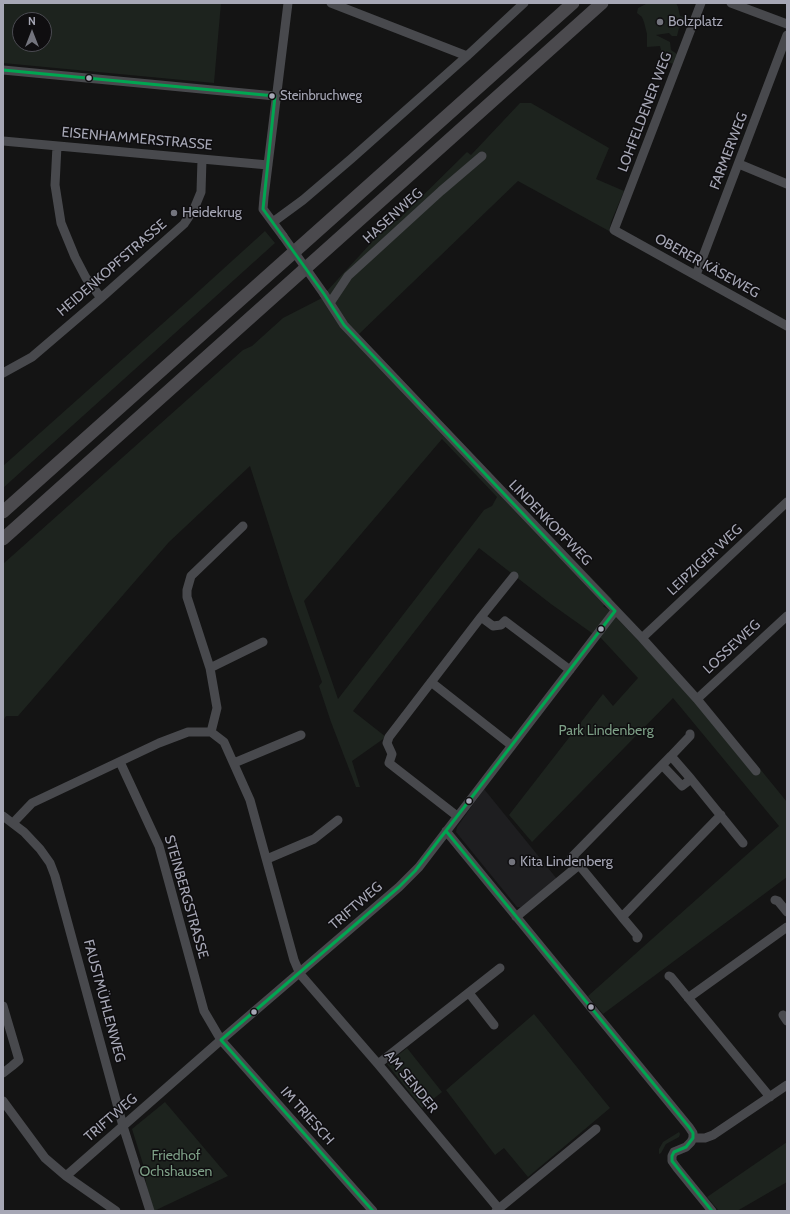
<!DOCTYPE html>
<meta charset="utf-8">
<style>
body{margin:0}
#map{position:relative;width:790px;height:1214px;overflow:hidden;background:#141414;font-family:Cabin,sans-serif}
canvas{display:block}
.frame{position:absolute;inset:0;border:4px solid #a6a7b5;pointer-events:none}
.north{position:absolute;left:12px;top:12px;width:40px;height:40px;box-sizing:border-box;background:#0f0e10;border:1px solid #4b4b52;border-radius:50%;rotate:0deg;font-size:11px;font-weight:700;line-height:16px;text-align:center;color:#a6a7b5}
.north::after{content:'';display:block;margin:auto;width:14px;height:18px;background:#73747d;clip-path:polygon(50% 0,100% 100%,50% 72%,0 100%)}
</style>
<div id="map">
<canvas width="790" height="1214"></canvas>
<div class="frame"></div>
<div class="north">N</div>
</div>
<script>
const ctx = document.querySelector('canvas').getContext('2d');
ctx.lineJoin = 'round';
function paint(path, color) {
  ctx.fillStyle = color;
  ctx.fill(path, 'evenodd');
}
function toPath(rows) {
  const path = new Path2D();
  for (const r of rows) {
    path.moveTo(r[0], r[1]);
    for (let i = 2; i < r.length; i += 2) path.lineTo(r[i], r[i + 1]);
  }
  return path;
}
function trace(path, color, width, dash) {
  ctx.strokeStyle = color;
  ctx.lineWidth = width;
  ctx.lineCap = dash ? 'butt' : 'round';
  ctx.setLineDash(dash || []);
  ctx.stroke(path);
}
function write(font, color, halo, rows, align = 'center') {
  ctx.font = font + ' Cabin,sans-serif';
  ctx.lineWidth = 3;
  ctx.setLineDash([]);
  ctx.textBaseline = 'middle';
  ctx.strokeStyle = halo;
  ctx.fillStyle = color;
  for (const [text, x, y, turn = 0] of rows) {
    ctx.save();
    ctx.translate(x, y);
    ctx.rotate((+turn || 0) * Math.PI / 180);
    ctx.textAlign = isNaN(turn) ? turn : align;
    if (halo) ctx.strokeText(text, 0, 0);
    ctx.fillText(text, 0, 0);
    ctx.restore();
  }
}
const built = toPath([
 [484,789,557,879,521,907,517,907,456,832,457,827]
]);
const green = toPath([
 [3,3,124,3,134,4,134,3,221,3,214,83,3,63],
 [20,20,44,20,44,44,20,44],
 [648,3,676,3,678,7,680,16,685,18,686,25,679,28,677,36,672,36,669,33,656,35,670,42,671,50,677,54,673,64,661,59,659,54,661,50,660,46,647,47,647,34,644,22,642,17,637,13,638,8],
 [520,103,531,103,609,148,596,179,624,191,611,222,609,231,518,181,359,334,518,502,612,599,603,606,610,611,756,764,787,802,787,877,603,1014,588,996,779,826,673,698,532,842,509,815,599,699,603,694,613,706,638,678,601,638,596,636,551,604,479,548,353,711,386,737,352,761,360,787,356,787,331,722,319,686,322,682,289,588,250,466,169,542,18,716,6,716,3,721,3,564,243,350,252,346,283,318,322,298,327,291,394,218,397,221,467,152,471,155],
 [442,439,497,497,492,506,484,510,338,699,304,601],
 [265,231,275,243,3,488,3,466,189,300],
 [534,1014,610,1108,528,1177,504,1148,495,1155,446,1090],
 [407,1048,442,1092,422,1108,387,1064],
 [165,1102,228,1176,154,1211,147,1188,143,1164,132,1129],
 [679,1132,680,1134,679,1137,666,1144,661,1153,659,1154,659,1149,663,1142],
 [787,1142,787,1182,737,1211,719,1211,707,1197]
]);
const minor = toPath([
 [331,3,467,56],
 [701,3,614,230,787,326],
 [731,3,787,24],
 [3,70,275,96],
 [3,141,268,165],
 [57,146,55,185,61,223,75,257,86,278,101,298],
 [739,164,787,184],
 [273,222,303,200,351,159,467,56,524,3],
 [283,236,263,209,264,197,288,3],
 [696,275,787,35],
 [324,294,344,325,642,638,697,699,756,771],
 [330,303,348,276,441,191,482,156],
 [3,373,32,357,101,298,184,224,194,209,201,192,202,159],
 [481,617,514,576],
 [642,638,787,502],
 [210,668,263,642],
 [431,682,511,745],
 [697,699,787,616],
 [211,732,217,708,210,668,187,597,187,590,191,576,243,526],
 [671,756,690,736,690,734],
 [120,762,159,846,204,1011,221,1040,373,1211],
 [234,763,301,735],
 [662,765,682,786,691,779],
 [3,816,24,832,40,849,50,863,55,876,123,1126,150,1211],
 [457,816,389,763,392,754,387,743,389,737,481,617,493,626,501,625,505,621,570,670],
 [13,823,32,803,159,743,188,732,211,732,224,742,250,800,294,960,300,974,378,1064,499,1209],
 [446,831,689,1127,693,1133,693,1138,691,1142,686,1147,674,1152,672,1156,672,1161,677,1168,712,1211],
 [267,859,314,839,338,820],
 [579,865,622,917,721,815],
 [775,900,778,901,787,912],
 [516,917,579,865,572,857,671,756,691,779,743,843],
 [622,917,638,936,637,938],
 [669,976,671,977,770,1097],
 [469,993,494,1025],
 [688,998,787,927],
 [3,1006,19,1060,12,1066,3,1073],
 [783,1015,787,1021],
 [378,1064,500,968],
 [3,1101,45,1158,66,1176,116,1211],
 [693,1138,705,1138,713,1135,787,1085],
 [66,1176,221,1040,399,887,419,867,615,611],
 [496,1211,596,1129]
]);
const highway = toPath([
 [3,512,573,3],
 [3,539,602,3]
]);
const minorBridge = toPath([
 [283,236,324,294]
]);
const bus1 = toPath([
 [3,70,275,96],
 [275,96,263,209,324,294,344,325,615,611],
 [446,831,689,1127,693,1133,693,1138,686,1147,674,1152,672,1156,672,1161,712,1211],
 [373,1211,221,1040,399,887,415,871,615,611]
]);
const markers = [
 [660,22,4,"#73747d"],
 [89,78,3.5,"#a6a7b5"],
 [272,96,3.5,"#a6a7b5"],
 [174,213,4,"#73747d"],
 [601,629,3.5,"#a6a7b5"],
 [469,801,3.5,"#a6a7b5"],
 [512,862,4,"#73747d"],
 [591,1007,3.5,"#a6a7b5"],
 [254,1012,3.5,"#a6a7b5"]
];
const busNames = [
 ["Steinbruchweg",280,96]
];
const poiNames = [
 ["Bolzplatz",668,22],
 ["Heidekrug",182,213],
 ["Kita Lindenberg",520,862]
];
const streetNames = [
 ["LOHFELDENER WEG",645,112,-69],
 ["EISENHAMMERSTRASSE",137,139,5],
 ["FARMERWEG",729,151,-69],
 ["HASENWEG",393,216,-42],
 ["OBERER KÄSEWEG",707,266,29],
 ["HEIDENKOPFSTRASSE",112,268,-41],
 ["LINDENKOPFWEG",550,523,46],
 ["LEIPZIGER WEG",705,560,-43],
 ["LOSSEWEG",732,647,-43],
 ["STEINBERGSTRASSE",186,897,74],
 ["TRIFTWEG",356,906,-41],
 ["FAUSTMÜHLENWEG",104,1001,75],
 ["AM SENDER",411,1082,51],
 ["IM TRIESCH",307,1116,48],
 ["TRIFTWEG",111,1118,-41]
];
const parkNames = [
 ["Park Lindenberg",606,731],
 ["Friedhof",176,1156],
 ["Ochshausen",176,1172]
];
paint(built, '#1e1e20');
paint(green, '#1d231e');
trace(minor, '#48494d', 9);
trace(highway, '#4b4a4e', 13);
trace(minorBridge, '#48494d', 9);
trace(bus1, '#00a651', 3);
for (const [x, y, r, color] of markers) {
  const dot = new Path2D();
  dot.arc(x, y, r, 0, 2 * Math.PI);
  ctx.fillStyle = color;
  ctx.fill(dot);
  trace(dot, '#0f0e10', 1.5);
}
write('13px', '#a6a7b5', '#0f0e10', busNames, 'left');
write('14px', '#a6a7b5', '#0f0e10', poiNames, 'left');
write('14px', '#a6a7b5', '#0f0e10', streetNames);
write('14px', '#7d9f86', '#0f0e10', parkNames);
</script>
